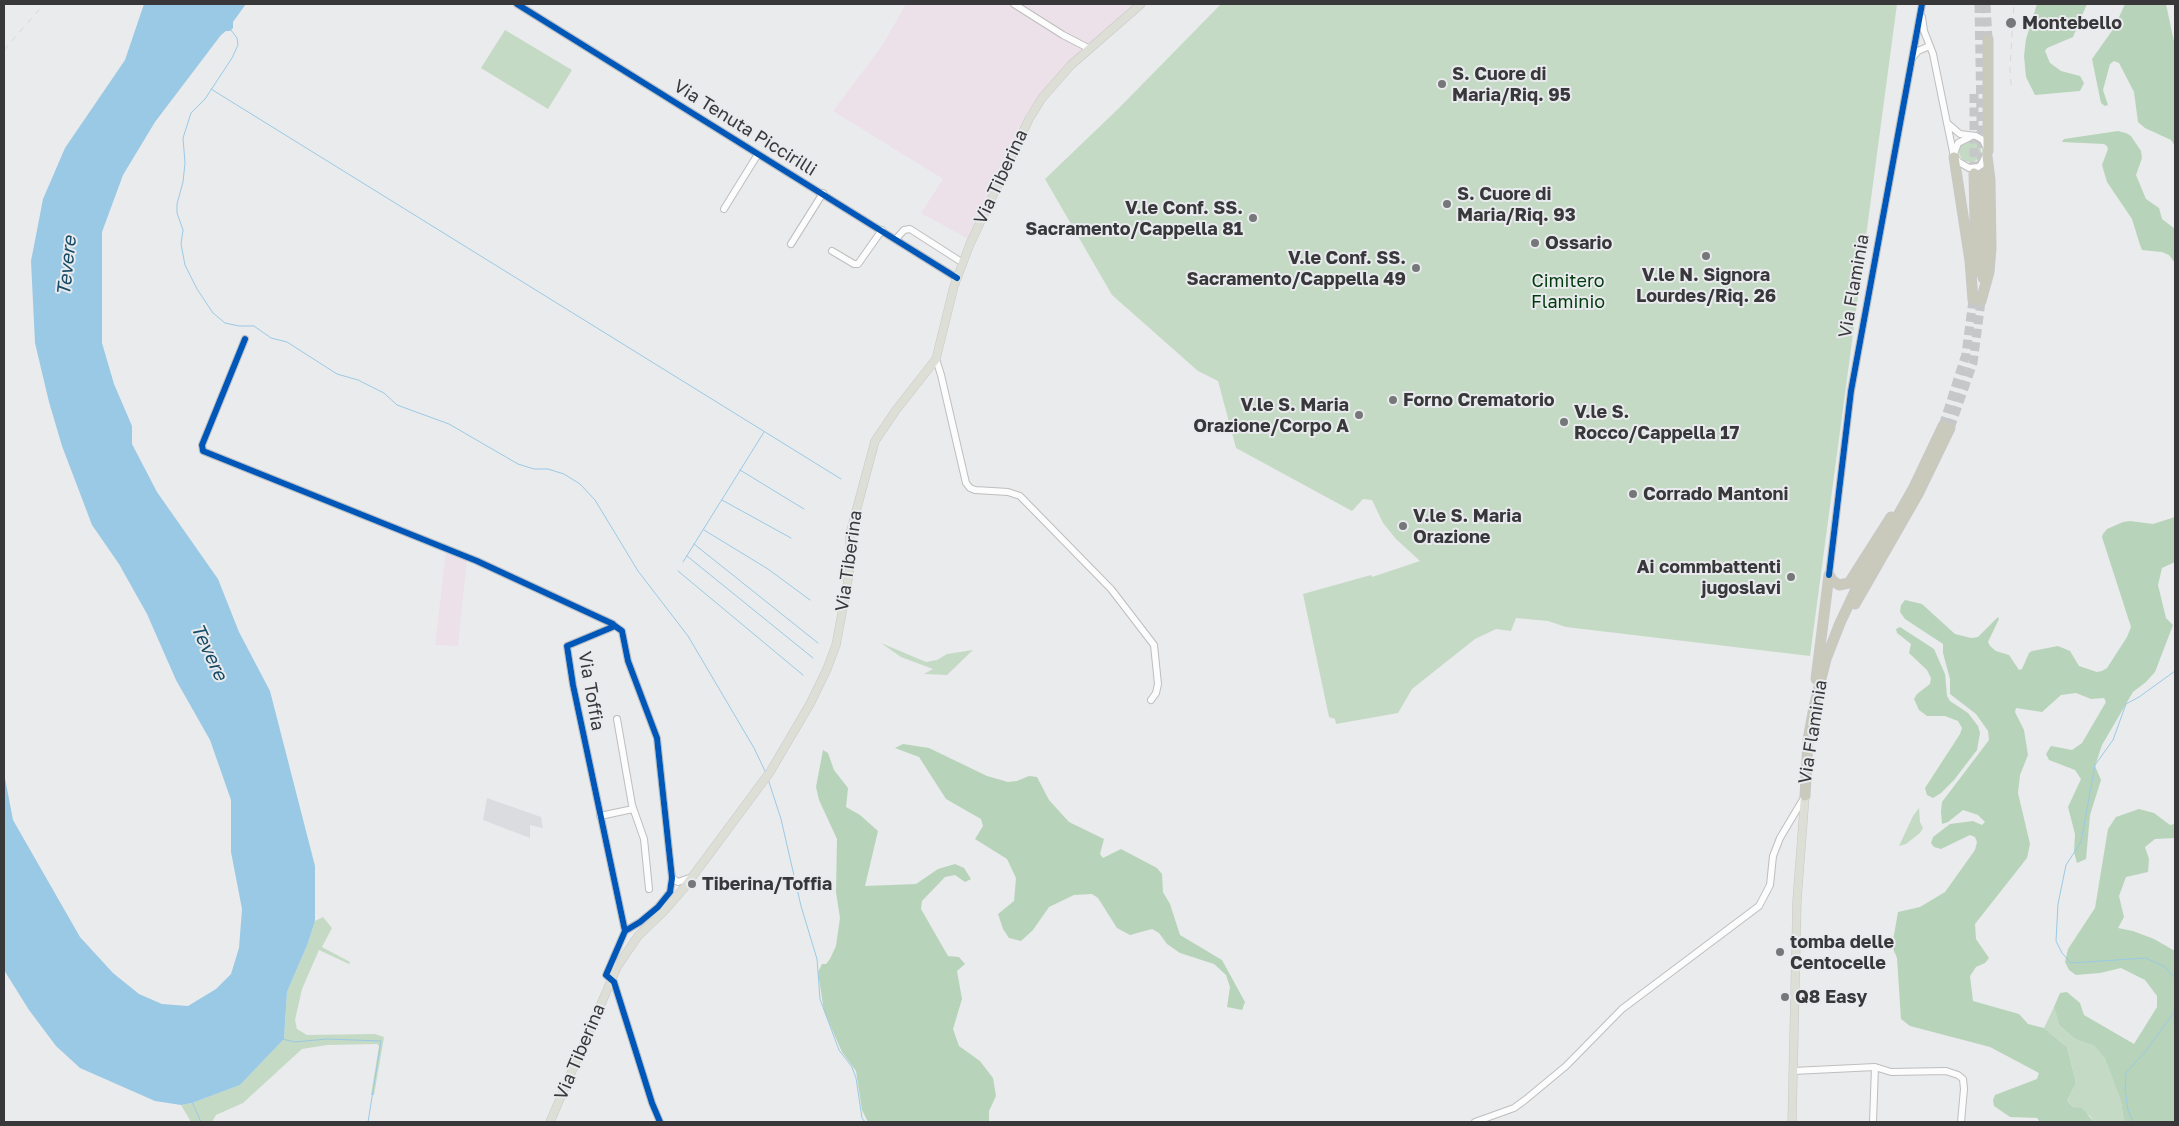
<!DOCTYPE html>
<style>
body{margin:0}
#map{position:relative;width:2179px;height:1126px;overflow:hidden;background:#eaebec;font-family:"Golos Text",sans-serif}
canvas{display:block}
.frame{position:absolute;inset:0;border:5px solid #38383a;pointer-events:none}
</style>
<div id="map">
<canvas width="2179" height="1126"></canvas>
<div class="frame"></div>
</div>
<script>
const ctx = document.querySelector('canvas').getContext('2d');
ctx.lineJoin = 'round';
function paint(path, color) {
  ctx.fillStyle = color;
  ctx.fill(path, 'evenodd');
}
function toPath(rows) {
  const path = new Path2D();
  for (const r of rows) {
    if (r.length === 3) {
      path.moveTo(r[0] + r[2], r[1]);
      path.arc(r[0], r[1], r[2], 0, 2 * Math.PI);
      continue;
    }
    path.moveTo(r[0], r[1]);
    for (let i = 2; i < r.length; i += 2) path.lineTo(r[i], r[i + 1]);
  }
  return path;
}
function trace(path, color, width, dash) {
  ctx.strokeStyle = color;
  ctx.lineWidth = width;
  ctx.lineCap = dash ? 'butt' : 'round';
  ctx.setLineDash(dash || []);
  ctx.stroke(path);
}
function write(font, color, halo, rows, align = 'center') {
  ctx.font = font + ' "Golos Text",sans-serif';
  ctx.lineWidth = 4;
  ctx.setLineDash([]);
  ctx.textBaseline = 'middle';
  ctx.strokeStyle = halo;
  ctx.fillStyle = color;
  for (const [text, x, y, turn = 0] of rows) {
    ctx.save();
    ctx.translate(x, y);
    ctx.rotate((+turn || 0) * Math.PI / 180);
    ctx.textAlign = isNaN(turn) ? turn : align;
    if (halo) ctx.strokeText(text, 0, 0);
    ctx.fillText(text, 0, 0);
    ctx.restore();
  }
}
const built = toPath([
 [487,798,541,817,543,828,530,825,530,838,483,820]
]);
const industrial = toPath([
 [906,4,1134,4,1062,69,1028,111,996,174,968,239,921,213,943,179,833,111,882,46],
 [446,551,467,559,458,646,435,645]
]);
const green = toPath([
 [1221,4,1897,4,1810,656,1566,627,1548,621,1516,618,1511,631,1496,629,1475,639,1412,689,1398,713,1336,724,1335,719,1329,717,1303,594,1371,575,1372,577,1420,561,1396,539,1383,523,1372,500,1363,499,1352,511,1236,448,1218,381,1198,371,1112,295,1045,179,1119,108],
 [505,30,572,70,548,109,481,68],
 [1970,151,11],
 [881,643,926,662,937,660,947,654,973,650,947,675,924,674,933,669,901,657],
 [1919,808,1920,822,1923,828,1920,833,1906,844,1899,846,1913,816],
 [323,917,332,928,322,947,350,962,349,964,319,950,302,989,295,1020,297,1029,307,1035,375,1034,384,1037,374,1095,371,1095,379,1046,377,1044,327,1045,302,1049,243,1103,216,1115,212,1122,191,1122,181,1105,192,1103,240,1085,284,1039,287,992,308,943,315,921],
 [2054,1007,2059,1025,2075,1039,2094,1046,2105,1057,2121,1102,2124,1122,2094,1122,2090,1116,2073,1107,2067,1101,2076,1083,2067,1047,2044,1028]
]);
const forest = toPath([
 [2037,4,2087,4,2073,37,2047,48,2045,51,2050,63,2061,71,2080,76,2084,83,2080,91,2035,95,2026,77,2024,56,2026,39],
 [2125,4,2166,4,2175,46,2175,146,2171,140,2145,128,2138,122,2134,92,2119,63,2114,61,2110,64,2103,90,2108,105,2105,106,2101,103,2092,59,2114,28],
 [2118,131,2126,133,2131,136,2141,151,2142,158,2136,175,2146,199,2159,208,2162,219,2175,229,2175,263,2169,255,2162,252,2142,250,2140,245,2132,219,2107,182,2102,165,2108,149,2107,146,2104,144,2062,142,2064,139],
 [2175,517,2175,562,2162,568,2158,585,2166,618,2173,625,2155,672,2146,682,2133,692,2102,745,2095,766,2101,780,2090,815,2086,859,2077,863,2074,852,2075,834,2068,807,2081,779,2075,770,2049,760,2046,754,2051,746,2072,750,2082,743,2106,702,2104,698,2091,699,2076,693,2061,695,2042,712,2016,708,2015,712,2024,730,2028,755,2020,775,2018,793,2030,844,2027,858,1975,924,1976,939,1989,958,1985,963,1976,967,1970,976,1973,1001,2019,1014,2028,1024,2044,1028,2067,1047,2076,1083,2067,1101,2073,1107,2082,1108,2094,1122,2040,1122,2037,1118,2010,1117,1994,1106,1993,1100,1995,1095,2037,1079,2039,1073,1990,1047,1910,1026,1901,1019,1897,958,1892,946,1898,912,1920,907,1945,892,1975,850,1977,842,1975,837,1970,835,1941,849,1934,847,1931,843,1933,837,1950,824,1973,821,1982,825,1985,822,1978,815,1963,810,1948,822,1942,824,1941,811,1942,802,1989,740,1988,731,1976,714,1950,694,1950,679,1943,653,1943,644,1905,619,1900,612,1901,605,1905,600,1922,604,1955,634,1971,638,1978,637,1998,617,1999,619,1988,642,1990,646,1996,651,2009,655,2019,670,2022,669,2029,653,2032,651,2058,646,2070,651,2079,666,2097,672,2102,671,2107,668,2127,637,2131,627,2102,537,2103,534,2107,529,2123,522,2130,521,2153,524],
 [1900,627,1934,649,1945,674,1947,696,1950,701,1968,713,1978,726,1980,733,1977,750,1954,780,1941,793,1933,798,1927,795,1925,788,1960,734,1962,728,1958,721,1945,716,1927,716,1919,710,1914,699,1917,694,1930,684,1931,678,1927,670,1909,653,1911,644,1897,633,1896,629],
 [903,744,929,748,987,776,1008,782,1017,781,1029,776,1037,777,1049,800,1069,822,1104,839,1100,854,1103,858,1121,849,1157,868,1162,874,1163,892,1170,904,1180,935,1222,960,1245,1002,1242,1010,1227,1007,1230,987,1226,975,1214,964,1180,953,1167,944,1159,933,1152,929,1130,935,1117,928,1098,898,1092,894,1074,895,1049,907,1033,930,1021,941,1009,938,1003,929,998,914,1014,901,1016,878,1007,859,975,839,983,826,981,819,946,799,919,757,895,748],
 [823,750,828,753,834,770,848,788,846,807,860,815,878,831,865,886,916,884,938,869,955,864,964,868,971,879,965,882,955,875,945,877,922,901,921,909,948,956,959,957,965,964,957,971,962,999,953,1029,959,1046,980,1061,993,1078,996,1096,989,1111,989,1122,868,1122,862,1110,856,1071,842,1052,824,1011,818,972,822,964,826,964,830,959,836,946,840,918,836,892,837,839,819,800,816,787],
 [2139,809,2154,813,2170,825,2175,824,2175,838,2155,839,2145,847,2149,859,2148,872,2126,877,2119,896,2124,917,2118,928,2133,931,2154,939,2175,951,2175,1122,2124,1122,2121,1102,2105,1058,2094,1046,2075,1039,2059,1025,2054,1007,2060,993,2067,992,2080,1003,2084,1015,2134,1044,2157,1007,2157,996,2145,980,2121,968,2100,973,2076,975,2069,970,2065,962,2068,949,2095,908,2108,829,2116,817]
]);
const water = toPath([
 [144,4,246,4,233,22,233,28,230,31,226,31,221,35,155,122,123,175,102,232,102,343,114,384,132,426,132,444,157,492,218,579,239,632,270,691,315,866,315,921,308,943,287,992,284,1039,240,1085,192,1103,181,1105,155,1101,80,1068,56,1046,29,1010,4,970,4,773,13,820,80,937,113,973,139,994,162,1004,188,1006,216,989,231,974,239,948,242,909,231,852,231,800,210,740,176,680,147,614,119,564,92,525,62,446,49,402,35,343,31,261,43,199,65,148,125,60]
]);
const stream = toPath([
 [231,30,237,38,238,45,232,58,205,99,191,113,183,138,185,163,183,182,177,204,177,213,183,230,181,244,185,265,197,289,213,313,225,323,239,326,254,326,271,338,287,342,337,374,358,380,384,393,397,405,449,424,518,464,534,469,548,469,564,474,580,484,595,500,638,571,688,636,754,748,766,773],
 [211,89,841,479],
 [740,470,804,509],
 [722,500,791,538],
 [704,530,768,569,810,600],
 [694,544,818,643],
 [687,556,813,658],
 [683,562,764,432],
 [678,571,803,675],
 [2175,671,2139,697,2126,704,2113,740,2095,765,2081,842,2066,865,2058,904,2056,941,2062,953,2071,963,2146,958,2165,967,2175,978],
 [768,779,781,819,801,906,817,959,820,999,839,1050,852,1067,856,1078,862,1118,865,1122],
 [282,1039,295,1042,327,1039,381,1041,368,1122],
 [192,1102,201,1122],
 [2133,1122,2128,1110,2125,1089,2126,1073,2145,1052,2175,1011]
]);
const highwayTunnel = toPath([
 [1979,4,1982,174],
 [1986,4,1988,39],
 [1974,94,1974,173],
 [1943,426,1966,354,1973,300],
 [1950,428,1973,363,1981,301]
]);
const minor = toPath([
 [517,4,957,278],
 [1014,4,1063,35,1090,49],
 [1922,17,1924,31,1933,54,1947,123,1954,157,1959,162,1969,168,1978,167,1981,165,1988,151,1983,140,1976,136,1960,134,1947,123],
 [1913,57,1918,51,1927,47],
 [1954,154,1958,143,1970,137],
 [724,209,758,154],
 [896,239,904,230,910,229,963,263],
 [791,244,823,193],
 [832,251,854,264,858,264,882,230],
 [245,339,202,445,203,451,477,561,613,624,615,626],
 [936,359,941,375,966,483,970,488,975,490,1008,492,1020,496,1111,589,1154,645,1158,684,1156,693,1151,700],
 [1829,575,1851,391,1922,4],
 [617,719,632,805,644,839,649,889],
 [600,816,633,809],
 [672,878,678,882,692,877],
 [625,931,640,922,658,907,670,892,672,878,657,738,628,661,622,631,615,626,567,646,573,685,625,931,606,975,614,982,652,1103,660,1122],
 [1875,1067,1891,1072,1946,1071,1958,1075,1963,1079,1964,1089,1961,1122],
 [1793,1071,1875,1067,1873,1122],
 [1475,1122,1514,1108,1525,1100,1566,1066,1622,1009,1759,906,1770,885,1773,856,1780,838,1805,796]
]);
const major = toPath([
 [550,1122,617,967,638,936,663,912,684,888,770,772,810,704,827,669,836,645,847,586,850,567,850,534,875,441,896,410,936,359,954,286,970,244,1029,119,1042,98,1071,65,1141,4],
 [1792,1122,1797,900,1805,796]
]);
const highway = toPath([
 [1988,39,1988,151],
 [1954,157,1970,261,1973,300],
 [1974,173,1976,272],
 [1982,174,1983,278],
 [1981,301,1989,272,1991,248,1990,180,1987,156],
 [1829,575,1833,581,1839,585,1849,583,1891,517],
 [1855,604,1918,494,1950,428],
 [1816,679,1829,575],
 [1805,796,1808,740,1814,707,1826,659,1840,623,1857,587,1913,489,1943,426]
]);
const rail = toPath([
 [4,50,44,4],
 [2011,85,2010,68,2014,4]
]);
const cycleway = toPath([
 [517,4,957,278],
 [245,339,202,445,203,451,477,561,613,624,615,626],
 [1829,575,1851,391,1922,4],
 [625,931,640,922,658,907,670,892,672,878,657,738,628,661,622,631,615,626,567,646,573,685,625,931,606,975,614,982,652,1103,660,1122]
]);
const markers = [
 [2011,23,6,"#767778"],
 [1442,84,5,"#767778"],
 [1447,204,5,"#767778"],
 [1253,218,5,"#767778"],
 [1535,243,5,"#767778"],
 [1706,256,5,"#767778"],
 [1416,268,5,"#767778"],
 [1393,400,5,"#767778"],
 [1359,415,5,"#767778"],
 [1564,422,5,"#767778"],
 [1633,494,5,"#767778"],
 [1403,526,5,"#767778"],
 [1791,577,5,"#767778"],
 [692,884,5,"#767778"],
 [1780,952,5,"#767778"],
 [1785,997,5,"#767778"]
];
const poiNames = [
 ["Montebello",2022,23],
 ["S. Cuore di",1452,74],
 ["Maria/Riq. 95",1452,95],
 ["S. Cuore di",1457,194],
 ["Maria/Riq. 93",1457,215],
 ["V.le Conf. SS.",1243,208,"right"],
 ["Sacramento/Cappella 81",1243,229,"right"],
 ["Ossario",1545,243],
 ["V.le Conf. SS.",1406,258,"right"],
 ["Sacramento/Cappella 49",1406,279,"right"],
 ["V.le N. Signora",1706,275,"center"],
 ["Lourdes/Riq. 26",1706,296,"center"],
 ["Forno Crematorio",1403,400],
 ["V.le S. Maria",1349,405,"right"],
 ["Orazione/Corpo A",1349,426,"right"],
 ["V.le S.",1574,412],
 ["Rocco/Cappella 17",1574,433],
 ["Corrado Mantoni",1643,494],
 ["V.le S. Maria",1413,516],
 ["Orazione",1413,537],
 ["Ai commbattenti",1781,567,"right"],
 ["jugoslavi",1781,588,"right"],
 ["Tiberina/Toffia",702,884],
 ["tomba delle",1790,942],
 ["Centocelle",1790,963],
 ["Q8 Easy",1795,997]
];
const streetNames = [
 ["Via Tenuta Piccirilli",745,128,32],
 ["Via Tiberina",1001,177,-65],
 ["Via Flaminia",1854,286,-80],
 ["Via Tiberina",849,561,-82],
 ["Via Toffia",591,691,80],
 ["Via Flaminia",1813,732,-81],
 ["Via Tiberina",580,1052,-67]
];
const parkNames = [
 ["Cimitero",1568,281],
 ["Flaminio",1568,302]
];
const waterNames = [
 ["Tevere",67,266,-84],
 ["Tevere",209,652,65]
];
paint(built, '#dadce0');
paint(industrial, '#ede1e9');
paint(green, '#c4dac5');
paint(forest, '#b7d4ba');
paint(water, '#9ac9e5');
trace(stream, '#9ac9e5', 1);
trace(highwayTunnel, '#c6c7c8', 9, [9, 4.5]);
trace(minor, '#bebebf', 8);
trace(major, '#c8c8c9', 9);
trace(highway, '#c8c8c9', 11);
trace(minor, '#fcfcfc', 6);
trace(major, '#ddded6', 8);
trace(highway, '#c9cabc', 9);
trace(rail, '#d6d7d8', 1, [6, 6]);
trace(cycleway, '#0057b8', 6);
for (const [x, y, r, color] of markers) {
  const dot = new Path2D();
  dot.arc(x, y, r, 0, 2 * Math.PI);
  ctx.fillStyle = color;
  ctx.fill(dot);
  trace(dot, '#e9eaed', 2);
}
write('bold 18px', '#38383a', '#e9eaed', poiNames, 'left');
write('18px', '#38383a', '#e9eaed', streetNames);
write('18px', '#003b0d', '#e9eaed', parkNames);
write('italic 19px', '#154b66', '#e9eaed', waterNames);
</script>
